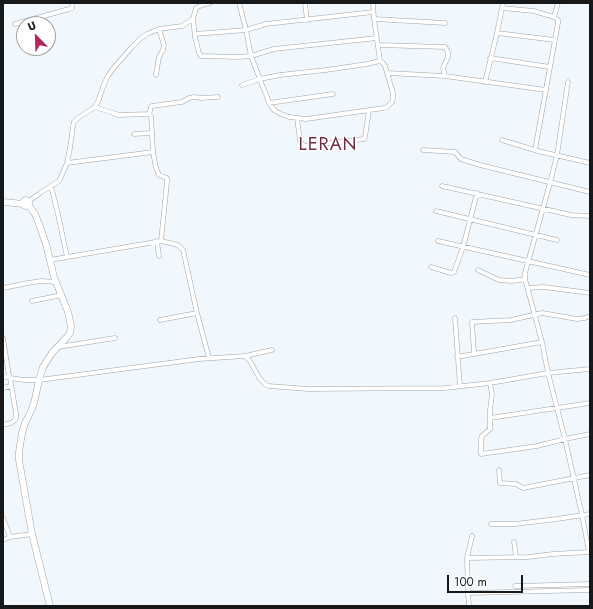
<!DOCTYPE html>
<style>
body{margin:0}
#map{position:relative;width:593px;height:609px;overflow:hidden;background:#f0f8fd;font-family:Jost,sans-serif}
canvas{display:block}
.frame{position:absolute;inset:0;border:4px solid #16181a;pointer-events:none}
.north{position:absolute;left:16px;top:16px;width:40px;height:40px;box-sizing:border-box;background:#fff;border:1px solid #a2a3a3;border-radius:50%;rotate:337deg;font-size:11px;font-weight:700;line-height:16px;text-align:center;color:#16181a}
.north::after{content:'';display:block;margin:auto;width:14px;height:18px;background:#b4265b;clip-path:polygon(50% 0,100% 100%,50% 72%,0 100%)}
.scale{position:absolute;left:447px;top:575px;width:76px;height:18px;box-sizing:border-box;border:2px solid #16181a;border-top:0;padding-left:5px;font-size:12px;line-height:14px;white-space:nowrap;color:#16181a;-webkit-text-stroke:3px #fff;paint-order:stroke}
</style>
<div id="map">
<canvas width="593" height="609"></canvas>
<div class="frame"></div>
<div class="north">U</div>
<div class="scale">100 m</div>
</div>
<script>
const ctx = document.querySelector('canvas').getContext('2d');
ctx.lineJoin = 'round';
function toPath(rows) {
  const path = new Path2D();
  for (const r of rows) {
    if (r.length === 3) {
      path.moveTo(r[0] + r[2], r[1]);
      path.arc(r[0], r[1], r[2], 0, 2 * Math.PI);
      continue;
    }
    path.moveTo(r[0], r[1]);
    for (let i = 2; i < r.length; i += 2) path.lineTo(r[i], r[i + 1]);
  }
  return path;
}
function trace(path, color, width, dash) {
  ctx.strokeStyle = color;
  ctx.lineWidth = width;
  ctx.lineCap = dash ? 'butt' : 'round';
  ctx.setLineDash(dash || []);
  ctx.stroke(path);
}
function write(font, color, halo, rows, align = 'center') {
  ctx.font = font + ' Jost,sans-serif';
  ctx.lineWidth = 3;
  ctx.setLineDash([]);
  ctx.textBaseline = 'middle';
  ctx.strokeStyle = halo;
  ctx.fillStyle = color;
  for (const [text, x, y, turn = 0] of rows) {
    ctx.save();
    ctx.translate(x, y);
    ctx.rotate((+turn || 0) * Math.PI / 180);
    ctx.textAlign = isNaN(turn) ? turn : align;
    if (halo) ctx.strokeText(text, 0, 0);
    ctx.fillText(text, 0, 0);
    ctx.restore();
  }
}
const minor = toPath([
 [210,3,202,5,196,8,193,19,195,37,199,53,201,56,237,57,251,56,274,49,377,38],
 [239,3,246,30,266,24,373,12],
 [305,3,307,20],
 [373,3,374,19,380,61],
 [502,8,534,11,554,17,558,20,558,23,535,150],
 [554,17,558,3],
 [374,19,445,23],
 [15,24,69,9,72,8,73,3],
 [497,33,555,40],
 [195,34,246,30,251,56,260,79,262,85,266,94,269,103,274,110,281,114,289,117,306,119,384,108,387,107,392,102,393,98,393,93,385,66,383,63,380,61,367,64,326,70,280,75,260,79,242,85],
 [378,45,445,47,447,50,448,53,448,57,443,68,445,76],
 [490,58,550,67],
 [387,73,445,76,546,90],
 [156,75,159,57,163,50,164,45,159,29],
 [485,82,497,33,503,3],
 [568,82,557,155,550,183,525,273,525,279,542,342,548,373,565,439,582,515,589,552],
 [269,103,333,94],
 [95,107,119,115,149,114,151,116,153,152,156,168,159,175,167,178,167,182,161,241,178,245,183,250,197,313,209,358],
 [149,114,151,107,152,106,182,102,189,98,194,97,201,98,218,97],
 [297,118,300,141,303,145,307,146,364,139,365,137,369,110],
 [134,134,152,133],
 [502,140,538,151,590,163],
 [423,150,455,152,461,159,480,165,590,192],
 [67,163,153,152],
 [51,186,58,214,67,257],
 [442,186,571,215,590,216],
 [29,201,40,193,59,181,60,179,67,163,70,148,73,126,74,122,78,118,95,107,99,99,104,84,108,76,112,70,131,48,141,38,147,34,159,29,182,26,193,19],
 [436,211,557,240],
 [157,241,159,256],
 [438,241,590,275],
 [50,260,161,241],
 [431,267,451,273,454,272,463,247,477,193],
 [478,270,499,280,512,281,525,279],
 [3,288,28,283,41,281,56,282],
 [528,288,544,287,590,293],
 [32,301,62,295],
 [455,318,460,386],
 [160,320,197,313],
 [3,338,9,376],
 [542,342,474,354,472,322,511,320,542,313,577,319,585,318,590,316],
 [58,347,115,338],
 [245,356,272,350],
 [457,357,474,354],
 [3,378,9,376,10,378,24,380,39,380,199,359,245,356,250,361,260,379,266,385,269,386,308,389,445,388,490,383,548,373,590,369],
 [490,383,492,394,490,410,490,429,482,436,481,439,481,454,537,446,565,439,590,434],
 [3,388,11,386],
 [490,418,590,403],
 [3,425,11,423,15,420,16,418,16,413,10,378],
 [499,470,500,483,516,484,523,488,590,475],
 [3,518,10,537],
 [491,524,515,524,557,519,590,514],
 [472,536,467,558,468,593,590,590],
 [3,540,10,537,32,534],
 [514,542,516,557],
 [467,558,528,557,553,554,590,552],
 [515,586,590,584],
 [468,593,469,606]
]);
const secondary = toPath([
 [26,203,3],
 [3,202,23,204],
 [29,206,35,214,39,224,46,244,54,277,68,312,71,326,70,333,67,337,52,353,43,367,39,380,35,399,32,409,25,423,22,433,19,452,19,460,32,534,50,606]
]);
const quarterNames = [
 ["LERAN",328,146]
];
trace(minor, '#9ca3a7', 5);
trace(secondary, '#9ca3a7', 7);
trace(minor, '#fff', 4);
trace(secondary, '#fff', 6);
ctx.letterSpacing = '1px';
write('18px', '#712c41', '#fff', quarterNames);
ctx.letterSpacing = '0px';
</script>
